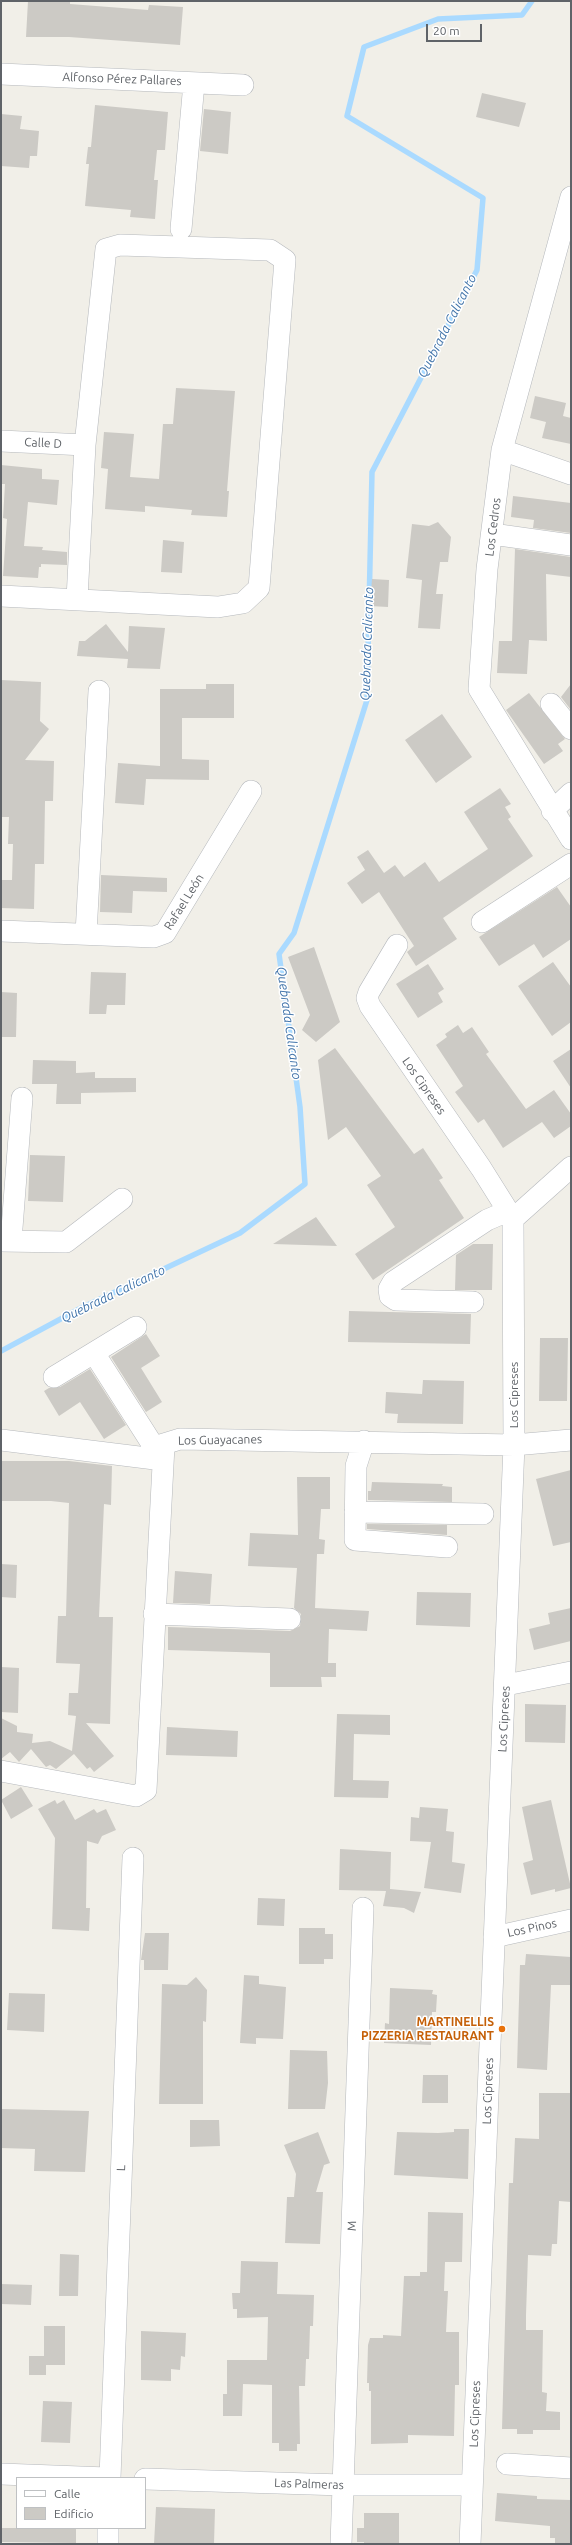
<!DOCTYPE html>
<meta charset="utf-8">
<style>
body{margin:0}
#map{position:relative;width:572px;height:2545px;overflow:hidden;background:#f1efe8;font-family:Ubuntu,sans-serif}
canvas{display:block}
.frame{position:absolute;inset:0;border:2px solid #5f6368;pointer-events:none}
.legend{position:absolute;left:16px;top:2477px;width:130px;height:52px;box-sizing:border-box;background:#fff;border:1px solid #bfc1c3;margin:0;padding:5px 7px;list-style:none;font-size:12px;color:#5f6368}
.legend li{display:flex;align-items:center;gap:8px;height:20px}
.legend b{width:20px;border:1px solid #bfc1c3}
.scale{position:absolute;left:426px;top:24px;width:56px;height:18px;box-sizing:border-box;border:2px solid #5f6368;border-top:0;padding-left:5px;font-size:12px;line-height:14px;white-space:nowrap;color:#5f6368;-webkit-text-stroke:3px #fff;paint-order:stroke}
</style>
<div id="map">
<canvas width="572" height="2545"></canvas>
<div class="frame"></div>
<ul class="legend">
<li><b style="height:5px;background:#fff"></b>Calle</li>
<li><b style="height:11px;background:#cccac5"></b>Edificio</li>
</ul>
<div class="scale">20 m</div>
</div>
<script>
const ctx = document.querySelector('canvas').getContext('2d');
ctx.lineJoin = 'round';
function toPath(rows) {
  const path = new Path2D();
  for (const r of rows) {
    path.moveTo(r[0], r[1]);
    for (let i = 2; i < r.length; i += 2) path.lineTo(r[i], r[i + 1]);
  }
  return path;
}
function trace(path, color, width, dash) {
  ctx.strokeStyle = color;
  ctx.lineWidth = width;
  ctx.lineCap = dash ? 'butt' : 'round';
  ctx.setLineDash(dash || []);
  ctx.stroke(path);
}
function paint(path, color) {
  ctx.fillStyle = color;
  ctx.fill(path, 'evenodd');
}
function write(font, color, halo, rows, align = 'center') {
  ctx.font = font + ' Ubuntu,sans-serif';
  ctx.lineWidth = 3;
  ctx.setLineDash([]);
  ctx.textBaseline = 'middle';
  ctx.strokeStyle = halo;
  ctx.fillStyle = color;
  for (const [text, x, y, turn = 0] of rows) {
    ctx.save();
    ctx.translate(x, y);
    ctx.rotate((+turn || 0) * Math.PI / 180);
    ctx.textAlign = isNaN(turn) ? turn : align;
    if (halo) ctx.strokeText(text, 0, 0);
    ctx.fillText(text, 0, 0);
    ctx.restore();
  }
}
const stream = toPath([
 [1,1351,81,1308,240,1233,305,1184,300,1107,279,954,294,933,367,700,372,472,477,270,483,198,347,116,364,47,438,19,522,15,532,1]
]);
const building = toPath([
 [28,1,70,1,70,4,148,10,149,5,183,7,180,45,69,37,26,37],
 [482,93,526,103,519,127,476,117],
 [95,105,168,112,165,150,157,150,154,180,158,180,155,219,130,217,131,210,85,206,89,164,86,164,88,147,91,147],
 [204,109,231,112,228,154,200,151],
 [1,114,22,116,20,129,39,131,37,156,30,156,29,168,1,166],
 [176,388,235,391,227,491,229,491,227,517,191,515,192,510,145,506,145,512,105,509,108,469,101,468,104,432,134,434,130,477,159,479,163,424,173,424],
 [535,396,566,403,563,416,571,418,571,444,542,438,546,422,530,418],
 [1,465,42,469,42,479,59,480,57,505,28,502,24,546,43,547,42,550,67,552,67,565,41,564,41,567,39,567,38,578,3,576,7,519,3,518,5,484,1,484],
 [513,496,571,503,571,533,533,528,534,520,511,517],
 [438,522,451,537,448,562,440,562,436,594,443,594,440,629,418,628,422,580,406,578,412,524,429,526],
 [163,540,184,542,182,573,161,572],
 [515,549,571,557,571,577,546,574,547,641,529,640,527,674,497,673,499,641,512,641],
 [372,579,389,580,388,607,370,606],
 [106,624,128,652,129,626,165,628,160,669,127,668,128,659,77,656,79,641,85,641],
 [1,680,41,682,40,721,49,729,25,760,54,761,53,801,45,801,44,864,35,864,34,909,1,908,2,880,12,880,13,844,8,844,9,817,1,817],
 [206,684,234,684,234,718,182,718,182,759,209,760,209,780,146,779,144,805,115,803,118,763,160,766,160,689,206,689],
 [571,684,571,710,561,697],
 [529,693,565,739,558,744,563,751,544,764,506,710],
 [442,714,472,757,436,783,405,740],
 [500,788,511,804,505,807,511,817,508,819,533,856,443,918,457,939,416,966,407,952,414,946,379,892,362,904,347,883,365,870,357,857,368,850,384,873,395,865,404,877,425,862,439,882,488,849,464,812],
 [101,875,167,878,167,892,133,891,132,913,100,912],
 [557,887,571,907,571,939,543,958,534,944,499,966,479,937],
 [314,947,340,1022,316,1042,302,1030,310,1015,288,957],
 [553,962,571,987,571,1022,552,1036,518,986],
 [428,964,444,989,438,993,443,1002,418,1018,396,984],
 [91,972,126,973,125,1005,107,1005,106,1014,89,1014],
 [1,992,17,993,16,1037,1,1037],
 [458,1025,463,1033,472,1027,489,1052,486,1054,526,1109,554,1090,571,1114,571,1126,554,1138,542,1122,503,1148,484,1119,478,1123,455,1092,463,1086,436,1045,447,1037,445,1034],
 [335,1048,414,1154,423,1148,443,1178,439,1180,464,1218,373,1280,355,1254,395,1227,367,1185,381,1176,346,1127,328,1140,318,1060],
 [571,1049,571,1088,553,1061],
 [33,1060,76,1061,76,1073,95,1072,95,1078,136,1078,136,1092,81,1093,81,1104,56,1104,57,1084,32,1084],
 [30,1155,65,1156,63,1202,28,1201],
 [316,1217,337,1246,273,1244],
 [473,1244,493,1244,492,1290,455,1290,456,1255],
 [349,1311,471,1314,470,1344,348,1342],
 [146,1334,160,1356,141,1368,162,1402,146,1412,111,1357],
 [540,1338,568,1338,567,1401,539,1401],
 [90,1369,126,1425,104,1439,80,1402,59,1416,44,1391,49,1388,60,1387],
 [423,1380,464,1381,463,1424,397,1423,398,1414,385,1413,386,1392,422,1394],
 [1,1461,69,1461,112,1466,111,1505,104,1504,99,1617,113,1617,110,1724,86,1723,114,1756,94,1772,90,1767,87,1769,74,1754,56,1769,50,1765,46,1767,31,1749,19,1762,10,1752,1,1759,1,1718,17,1726,17,1732,33,1734,32,1743,50,1741,72,1751,76,1716,68,1715,69,1693,78,1693,80,1664,56,1663,58,1616,66,1616,69,1503,51,1501,1,1501],
 [571,1470,571,1542,553,1546,536,1479],
 [297,1477,330,1477,330,1509,321,1509,319,1539,325,1540,324,1554,317,1554,315,1608,369,1611,367,1631,329,1629,328,1663,336,1663,336,1677,321,1677,322,1687,270,1687,270,1653,168,1650,168,1627,290,1631,300,1626,301,1614,294,1608,297,1568,248,1566,250,1533,298,1535],
 [372,1482,443,1484,442,1486,452,1487,452,1502,368,1500,368,1491,371,1491],
 [367,1524,447,1525,447,1535,367,1529],
 [1,1564,17,1565,16,1598,1,1597],
 [175,1571,212,1574,210,1604,173,1603],
 [417,1592,471,1593,470,1627,416,1625],
 [571,1608,571,1641,534,1650,529,1629,550,1624,548,1613],
 [1,1667,19,1668,18,1713,1,1712],
 [525,1704,566,1705,565,1743,525,1742],
 [337,1714,390,1715,390,1735,354,1734,353,1780,389,1781,388,1798,334,1797],
 [167,1727,238,1731,237,1757,166,1755],
 [21,1787,33,1806,11,1819,1,1800],
 [55,1800,57,1804,64,1800,75,1820,94,1809,97,1813,106,1809,116,1830,102,1836,98,1844,87,1841,86,1908,90,1908,89,1931,52,1929,55,1838,38,1809],
 [551,1800,571,1888,555,1892,555,1889,531,1895,523,1863,533,1860,522,1807],
 [420,1807,448,1809,446,1831,454,1832,452,1862,465,1864,461,1893,424,1888,431,1842,410,1841,411,1817,419,1818],
 [340,1849,391,1852,390,1889,421,1892,414,1913,404,1908,383,1906,386,1891,339,1890],
 [258,1898,285,1899,284,1926,257,1925],
 [299,1928,325,1928,325,1934,333,1934,333,1959,324,1959,324,1964,299,1964],
 [145,1933,169,1933,168,1970,144,1970,144,1960,141,1960],
 [526,1954,571,1957,571,1985,551,1985,547,2070,517,2068,520,1965,525,1965],
 [244,1975,259,1976,259,1984,286,1987,283,2039,256,2038,256,2044,240,2043],
 [196,1977,207,1990,206,2022,203,2021,203,2104,159,2104,162,1984,187,1985],
 [390,1988,433,1990,432,1994,437,1995,436,2012,432,2012,431,2045,384,2043,385,2023,389,2024],
 [9,1993,45,1994,44,2032,7,2030],
 [290,2050,327,2051,328,2083,325,2109,288,2109],
 [423,2075,448,2075,448,2103,422,2103],
 [539,2093,571,2093,571,2202,559,2201,557,2244,552,2244,551,2256,528,2255,526,2315,526,2330,543,2330,542,2392,547,2393,546,2411,560,2412,560,2430,533,2430,533,2434,517,2434,517,2429,502,2429,509,2183,513,2183,515,2138,539,2139],
 [1,2109,89,2111,85,2172,34,2171,35,2149,1,2148],
 [190,2120,219,2120,220,2146,190,2147],
 [454,2129,469,2129,468,2179,394,2175,397,2132,438,2133,454,2132],
 [318,2132,330,2163,324,2165,316,2192,323,2192,320,2244,285,2243,287,2197,294,2197,296,2174,284,2145],
 [428,2212,463,2213,462,2262,445,2262,444,2291,448,2291,446,2332,459,2332,459,2385,455,2385,454,2436,408,2435,408,2443,371,2444,371,2391,369,2391,369,2383,367,2383,368,2345,370,2338,383,2338,383,2335,401,2336,404,2276,420,2276,420,2272,427,2272],
 [60,2254,79,2255,78,2296,59,2296],
 [241,2261,278,2262,277,2294,314,2295,313,2326,310,2326,309,2359,306,2359,305,2386,299,2386,300,2444,297,2444,297,2451,279,2451,279,2443,272,2443,272,2385,243,2384,242,2416,223,2416,223,2394,227,2394,227,2360,267,2360,268,2317,237,2318,237,2309,233,2309,232,2293,240,2293],
 [1,2284,32,2285,31,2305,1,2304],
 [44,2326,65,2326,65,2365,46,2365,46,2375,29,2375,29,2356,44,2356],
 [141,2331,186,2333,185,2357,181,2356,180,2370,171,2369,171,2381,141,2380],
 [43,2401,72,2402,70,2443,41,2442],
 [497,2493,537,2496,537,2499,571,2500,571,2544,555,2544,555,2538,550,2538,550,2526,495,2521],
 [156,2507,215,2509,214,2544,154,2544],
 [364,2513,399,2513,399,2544,364,2544,364,2542,357,2542,357,2528,364,2528],
 [1,2528,76,2528,76,2543,1,2542]
]);
const minor = toPath([
 [1,74,243,85],
 [571,197,502,450,487,569,479,689,571,839],
 [181,229,194,83],
 [1,441,85,445],
 [502,450,571,474],
 [492,534,571,545],
 [1,596,218,607,243,603,259,588,285,260,270,250,120,245,106,249,85,445,77,599],
 [551,704,571,729],
 [552,811,571,793],
 [482,922,571,864],
 [1,931,154,937,165,933,251,791],
 [86,934,99,691],
 [397,945,369,992,367,998,370,1006,481,1168,513,1219,514,1445,470,2544],
 [513,1219,571,1167],
 [1,1241,66,1242,122,1199],
 [11,1241,22,1098],
 [473,1302,396,1300,390,1296,389,1289,393,1282,487,1220,508,1211],
 [94,1353,154,1447],
 [54,1377,136,1327],
 [1,1440,163,1460],
 [364,1441,356,1466,355,1540,447,1547],
 [355,1512,483,1514],
 [154,1614,290,1619],
 [506,1685,571,1672],
 [1,1771,136,1796,146,1790,164,1446,154,1447,180,1439,514,1445,571,1440],
 [494,1937,571,1920],
 [507,2464,571,2468],
 [1,2474,107,2478],
 [110,2478,133,1858],
 [145,2479,343,2485,472,2485],
 [108,2544,108,2528],
 [341,2544,363,1908]
]);
const markers = [
 [502,2029,4,"#e8710a"]
];
const streetNames = [
 ["Alfonso Pérez Pallares",122,79,2],
 ["Calle D",43,443,3],
 ["Los Cedros",493,527,-83],
 ["Rafael León",184,902,-58],
 ["Los Cipreses",424,1086,55],
 ["Los Cipreses",514,1395,-90],
 ["Los Guayacanes",220,1440,-1],
 ["Los Cipreses",504,1719,-87],
 ["Los Pinos",532,1928,-12],
 ["Los Cipreses",488,2091,-88],
 ["L",121,2168,-88],
 ["M",352,2226,-88],
 ["Los Cipreses",475,2414,-88],
 ["Las Palmeras",309,2484,2]
];
const foodNames = [
 ["MARTINELLIS",494,2022],
 ["PIZZERIA RESTAURANT",494,2036]
];
const waterNames = [
 ["Quebrada Calicanto",447,326,-63],
 ["Quebrada Calicanto",367,644,-88],
 ["Quebrada Calicanto",289,1023,82],
 ["Quebrada Calicanto",113,1294,-26]
];
trace(stream, '#aadaff', 5.5);
paint(building, '#cccac5');
trace(minor, '#b5b8bc', 22);
trace(minor, '#fff', 21);
for (const [x, y, r, color] of markers) {
  const dot = new Path2D();
  dot.arc(x, y, r, 0, 2 * Math.PI);
  ctx.fillStyle = color;
  ctx.fill(dot);
  trace(dot, '#fff', 1.5);
}
write('12px', '#5f6368', '#fff', streetNames);
write('bold 12px', '#c56008', '#fff', foodNames, 'right');
write('italic 13px', '#4174aa', '#fff', waterNames);
</script>
